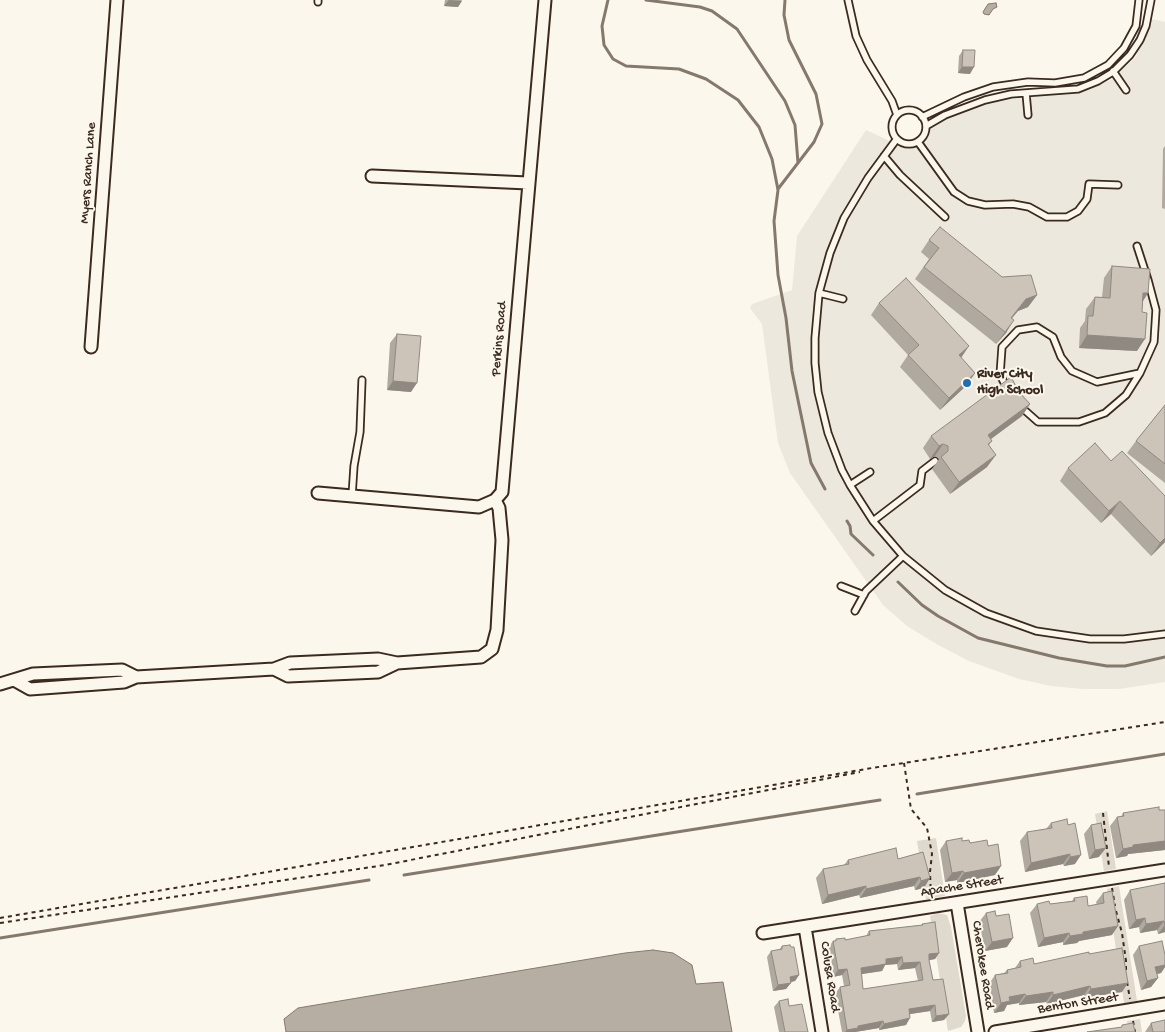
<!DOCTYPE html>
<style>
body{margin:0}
canvas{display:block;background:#fbf7ec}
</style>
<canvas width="1165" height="1032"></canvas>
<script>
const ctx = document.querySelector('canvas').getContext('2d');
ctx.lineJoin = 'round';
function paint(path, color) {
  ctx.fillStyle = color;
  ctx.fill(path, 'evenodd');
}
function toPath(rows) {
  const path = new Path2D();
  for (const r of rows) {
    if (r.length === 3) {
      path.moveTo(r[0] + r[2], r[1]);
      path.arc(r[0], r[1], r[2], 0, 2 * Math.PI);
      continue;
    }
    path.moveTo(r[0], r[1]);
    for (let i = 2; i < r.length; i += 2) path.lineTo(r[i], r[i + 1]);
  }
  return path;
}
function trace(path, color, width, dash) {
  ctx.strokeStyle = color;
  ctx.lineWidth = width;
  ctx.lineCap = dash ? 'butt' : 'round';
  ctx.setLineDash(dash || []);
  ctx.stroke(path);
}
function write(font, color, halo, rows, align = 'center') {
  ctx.font = font + ' "Gochi Hand",sans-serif';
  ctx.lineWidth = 4;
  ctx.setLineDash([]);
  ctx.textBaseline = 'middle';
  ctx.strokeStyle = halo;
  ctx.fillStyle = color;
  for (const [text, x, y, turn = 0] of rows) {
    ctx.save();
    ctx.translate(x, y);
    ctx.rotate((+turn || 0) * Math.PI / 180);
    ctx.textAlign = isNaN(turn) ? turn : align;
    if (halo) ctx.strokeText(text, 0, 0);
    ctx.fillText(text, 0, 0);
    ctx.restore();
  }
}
const built = toPath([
 [1151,19,1165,22,1165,682,1119,689,1082,689,1051,686,1019,679,969,661,938,645,907,626,883,605,790,473,778,443,762,324,750,308,752,304,792,290,797,236,866,130,903,147,942,119,989,101,1083,92,1111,80,1136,57]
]);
const green = toPath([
 [1107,811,1116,869,1104,871,1095,814],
 [936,838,945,896,926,899,917,841],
 [1119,886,1137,1001,1124,1003,1107,889],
 [938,913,947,915,951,927,966,1016,965,1021,961,1027,948,1031,930,916],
 [1140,1019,1142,1032,1129,1032,1127,1021]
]);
const water = toPath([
 [996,3,997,7,993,9,989,15,984,14,983,12,988,4,996,3],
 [653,950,673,953,692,965,696,984,723,982,732,1032,286,1032,284,1019,298,1008,625,953,653,950]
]);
const stream = toPath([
 [608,0,602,26,604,45,613,59,626,66,679,69,706,79,738,100,759,127,772,159,778,190,774,221,778,275,786,318,792,371,811,463,825,489],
 [646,0,700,7,712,11,737,29,785,101,795,125,798,163],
 [778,189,814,142,822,124,816,94,789,40,784,15,785,0],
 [847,521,850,526,851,534,873,555],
 [898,582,922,605,938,616,978,638,1059,658,1107,666,1125,666,1165,657],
 [917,794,1165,754],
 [404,875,880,800],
 [0,938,369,880]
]);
const path = toPath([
 [904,763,911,809,927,828,932,854,930,872,931,896],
 [1103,813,1109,867],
 [1112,888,1115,906],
 [1116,911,1122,933,1126,961,1126,972],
 [0,918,872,768,1165,722],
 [0,923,385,865,860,772],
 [1127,982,1130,999],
 [1133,1021,1135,1032]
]);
const lane = toPath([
 [848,0,856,36,867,60,892,101,897,115],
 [318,2,318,0],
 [1113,71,1126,90],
 [1026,93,1028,115],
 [909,127,17],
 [922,117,964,97,993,87,1028,82,1055,83,1084,78,1108,65,1124,48,1136,26,1139,0],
 [926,126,945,115,985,100,1011,94,1078,89,1098,81,1113,72,1130,55,1140,40,1146,26,1151,0],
 [896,140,868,178,844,218,830,253,819,293,815,338,815,363,818,392,828,433,842,470,850,485,873,521,903,556,945,590,986,613,1036,631,1090,639,1124,639,1165,634],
 [918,142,954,192,968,201,985,205,1013,204,1029,207,1047,217,1067,217,1078,211,1087,199,1089,184,1118,185],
 [884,156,900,175,945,217],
 [819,293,843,299],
 [1007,388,1000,375,1002,347,1018,330,1037,327,1053,337,1061,357,1072,371,1097,382,1140,373],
 [1021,407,1038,422,1079,422,1105,413,1126,395,1140,373,1154,342,1156,310,1148,280,1137,246],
 [850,485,870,472],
 [352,496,354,466,360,432,362,380],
 [873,521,920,485,922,471,935,461],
 [841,586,864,595],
 [855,611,866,591,903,556]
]);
const street = toPath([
 [372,176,528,183],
 [91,347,117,0],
 [318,493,479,507,495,500,502,492,545,0],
 [274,669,288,676,378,672,397,663],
 [14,680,30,689,124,682,136,677,274,669,290,663,378,659,397,663,481,657,492,649,497,630,502,540,499,508,495,500],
 [0,684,33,674,122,670,136,677],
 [957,903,978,1032],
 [805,927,822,1032],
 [763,933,1165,870],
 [995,1032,1165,1004]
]);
const wall = toPath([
 [445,0,462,0,458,7,444,6],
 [963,50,970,74,958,73,959,56],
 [1165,146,1165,209,1162,208,1163,149],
 [929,240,1037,295,1028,307,1018,311,1012,318,1006,333,996,344,915,279,929,259,921,252],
 [1112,266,1143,301,1137,351,1079,348,1080,328,1085,321,1086,309,1095,297,1102,297,1104,278],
 [879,303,961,358,975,373,967,385,940,410,900,367,908,355,871,315],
 [397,334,411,392,387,390,390,343],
 [1019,392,1030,404,1022,416,990,439,992,441,989,445,987,467,950,494,932,469,939,459,935,456,930,459,923,448,931,436],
 [1165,405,1165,483,1127,453,1136,441],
 [1111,461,1165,496,1165,542,1151,556,1111,514,1101,523,1060,481,1068,468],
 [1159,810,1165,810,1165,850,1128,854,1127,856,1116,858,1110,826,1117,817,1121,817,1123,813],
 [1051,823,1075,864,1064,866,1063,864,1025,872,1020,841,1027,832,1046,829],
 [1091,825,1099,857,1089,859,1084,834],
 [946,841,962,841,988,846,1001,866,995,875,957,883,957,880,945,882,940,850],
 [923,852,924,888,915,890,914,886,860,898,859,895,822,904,816,878,823,869,844,865,848,860,898,859],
 [1165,883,1165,932,1158,934,1157,930,1140,933,1139,927,1129,929,1124,900,1130,890],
 [1103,893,1112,935,1079,941,1077,943,1063,945,1063,942,1038,947,1030,913,1037,904,1050,904,1072,901,1074,898,1088,906,1097,905,1096,902],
 [986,913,996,916,1007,947,985,951,979,922],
 [922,924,939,953,935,959,929,960,933,980,949,1014,944,1020,932,1022,930,1011,910,1014,906,1025,879,1030,879,1028,855,1032,842,1032,835,994,840,987,844,986,842,975,833,977,828,948,833,941,835,941,836,939,845,940,866,936,869,931,921,925],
 [897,964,898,970,915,968,918,981,863,989,861,974,882,971,885,965],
 [782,946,799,975,795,981,791,982,786,989,773,991,767,957,771,951,779,950],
 [1139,946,1165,955,1165,967,1161,973,1157,974,1158,978,1151,987,1141,990,1133,955],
 [1089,954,1122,992,1084,998,1084,995,1047,1004,1046,1002,1019,1005,1019,1003,1007,1005,1004,1011,994,1013,989,984,995,975,1004,973,1007,970,1015,968,1020,961,1034,964],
 [779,1001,789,1006,808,1032,779,1032,774,1007],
 [1151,1023,1165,1032,1145,1032]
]);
const shadedWall = toPath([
 [449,0,462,1,458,7,444,6],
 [962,67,974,67,970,74,958,73],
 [1143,293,1148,293,1140,306],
 [1037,295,1028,307,1018,311,1002,330,1026,299],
 [1014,320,1006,333,996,344],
 [1087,335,1145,339,1137,351,1079,348],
 [969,346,961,358,959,355],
 [975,373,967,385,940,410,949,398],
 [393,381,417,383,411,392,387,390],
 [1030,404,1022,416,979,448,988,435],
 [943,444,935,456,930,459,939,446],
 [996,455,987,467,950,494,959,482],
 [1120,501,1111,514,1101,523,1109,511],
 [1165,538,1165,542,1151,556,1160,543],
 [1165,841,1165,850,1128,854,1127,856,1116,858,1123,849,1133,845],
 [1106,848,1099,857,1089,859,1095,850],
 [1070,854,1063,864,1025,872,1031,863],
 [1081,855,1075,864,1064,866,1070,857],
 [1001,866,995,875,957,883,964,873],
 [963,871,957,880,945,882,952,873],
 [920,877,914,886,860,898,866,889],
 [930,878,924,888,915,890,921,881],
 [866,886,859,895,822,904,828,895],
 [1145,918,1139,927,1129,929,1136,920],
 [1164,921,1157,930,1140,933,1146,924],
 [1165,925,1165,932,1158,934],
 [1118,926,1112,935,1079,941,1077,943,1063,945,1070,936,1083,932],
 [1069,933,1063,942,1038,947,1044,938],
 [1013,938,1007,947,985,951,992,942],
 [939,953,935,959,925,961,929,954],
 [902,957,897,964,885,965,882,971,856,975,861,968,886,959],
 [920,962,915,968,898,970,903,963],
 [1165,965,1165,967,1161,973,1149,976,1155,967],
 [847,969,842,975,833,977,838,970],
 [799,975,795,981,785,983,790,977],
 [1158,978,1151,987,1141,990,1147,981],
 [791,983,786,989,773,991,778,985],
 [1128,983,1122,992,1084,998,1091,989],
 [1090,986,1084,995,1047,1004,1053,995],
 [1053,992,1046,1002,1019,1005,1026,996],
 [1025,994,1019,1003,1007,1005,1004,1011,994,1013,1001,1003,1009,997],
 [935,1005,930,1011,904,1015,909,1009],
 [949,1014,944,1020,932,1022,936,1016],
 [910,1018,906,1025,879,1030,884,1024],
 [883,1021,879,1028,855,1032,845,1032,847,1030,858,1026]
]);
const building = toPath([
 [963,50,975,50,974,67,962,67,963,50],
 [940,227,1002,277,1031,275,1037,295,1026,299,1011,318,1014,320,1005,332,924,267,939,248,929,240,940,227],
 [1112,266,1150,269,1148,293,1143,293,1142,312,1147,313,1145,339,1087,335,1088,316,1093,316,1095,297,1110,298,1112,266],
 [906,278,969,346,959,355,975,373,949,398,908,355,919,345,879,303,906,278],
 [397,334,421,336,417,383,393,381,397,334],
 [1011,377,1019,392,1030,404,988,435,992,441,988,444,996,455,959,482,941,457,948,451,948,446,943,444,939,446,931,436,1011,377],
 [1165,405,1165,464,1136,441,1165,405],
 [1095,443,1111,461,1122,451,1165,496,1165,538,1160,543,1120,501,1109,511,1068,468,1095,443],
 [1159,807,1159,810,1165,810,1165,841,1133,845,1133,847,1123,849,1117,817,1124,816,1123,813,1159,807],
 [1067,819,1068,825,1075,823,1081,855,1070,857,1070,854,1031,863,1027,832,1052,828,1051,823,1067,819],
 [1101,823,1106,848,1095,850,1091,825,1101,823],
 [962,838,962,841,969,840,970,843,987,840,988,846,998,844,1001,866,964,873,963,871,952,873,946,841,962,838],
 [896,848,898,859,923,852,930,878,921,881,920,877,866,889,866,886,828,895,823,869,849,864,848,860,896,848],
 [1165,883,1165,925,1164,921,1146,924,1145,918,1136,920,1130,890,1165,883],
 [1112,891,1118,926,1083,932,1083,934,1070,936,1069,933,1044,938,1037,904,1049,901,1050,904,1075,901,1074,898,1087,896,1088,906,1104,903,1103,893,1112,891],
 [995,911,996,916,1009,914,1013,938,992,942,986,913,995,911],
 [935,922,939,953,929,954,929,960,933,980,943,979,949,1014,936,1016,935,1005,909,1009,910,1018,884,1024,883,1021,858,1026,858,1028,847,1030,840,987,850,985,847,969,838,970,833,941,836,941,836,939,845,938,845,940,870,935,869,931,923,925,922,924,935,922],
 [902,957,903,963,920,962,923,980,863,989,861,968,886,964,886,959,902,957],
 [1162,941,1165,955,1165,965,1155,967,1158,978,1147,981,1139,946,1162,941],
 [790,945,791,947,794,947,799,975,790,977,791,983,778,985,771,951,782,949,782,946,790,945],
 [1122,948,1128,983,1091,989,1090,986,1053,995,1053,992,1026,996,1025,994,1009,997,1010,1001,1001,1003,995,975,1008,973,1007,970,1021,967,1020,961,1033,958,1034,964,1089,952,1089,954,1122,948],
 [788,999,789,1006,802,1004,808,1032,785,1032,779,1001,788,999],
 [1165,1020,1165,1032,1153,1032,1151,1023,1165,1020],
 [1133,1023,1135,1032,1087,1032,1122,1027,1122,1025,1133,1023]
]);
const markers = [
 [967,383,5,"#1f6fb2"]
];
const streetNames = [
 ["Myers Ranch Lane",89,173,-86],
 ["Perkins Road",500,339,-85],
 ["Apache Street",962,887,-9],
 ["Cherokee Road",982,965,81],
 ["Colusa Road",829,977,81],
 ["Benton Street",1078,1004,-9]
];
const poiNames = [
 ["River City",977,375],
 ["High School",977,391]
];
paint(built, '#ede8dd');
paint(green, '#dfd9ce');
paint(water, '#b6aea2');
trace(water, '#85796d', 1);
trace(stream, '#85796d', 3);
trace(lane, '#3b2a1e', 9);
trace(street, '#3b2a1e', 15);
trace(path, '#3b2a1e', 2, [4, 4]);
trace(lane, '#fbf7ec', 5.5);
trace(street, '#fbf7ec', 11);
paint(wall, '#afa99f');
paint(shadedWall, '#8f8982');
paint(building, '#ccc4b9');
trace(building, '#8f8982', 1);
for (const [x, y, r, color] of markers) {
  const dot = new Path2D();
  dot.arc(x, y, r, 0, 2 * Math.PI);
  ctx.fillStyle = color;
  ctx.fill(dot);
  trace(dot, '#fbf7ec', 2);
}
write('14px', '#3b2a1e', '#fbf7ec', streetNames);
write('bold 14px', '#3b2a1e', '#fbf7ec', poiNames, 'left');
</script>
